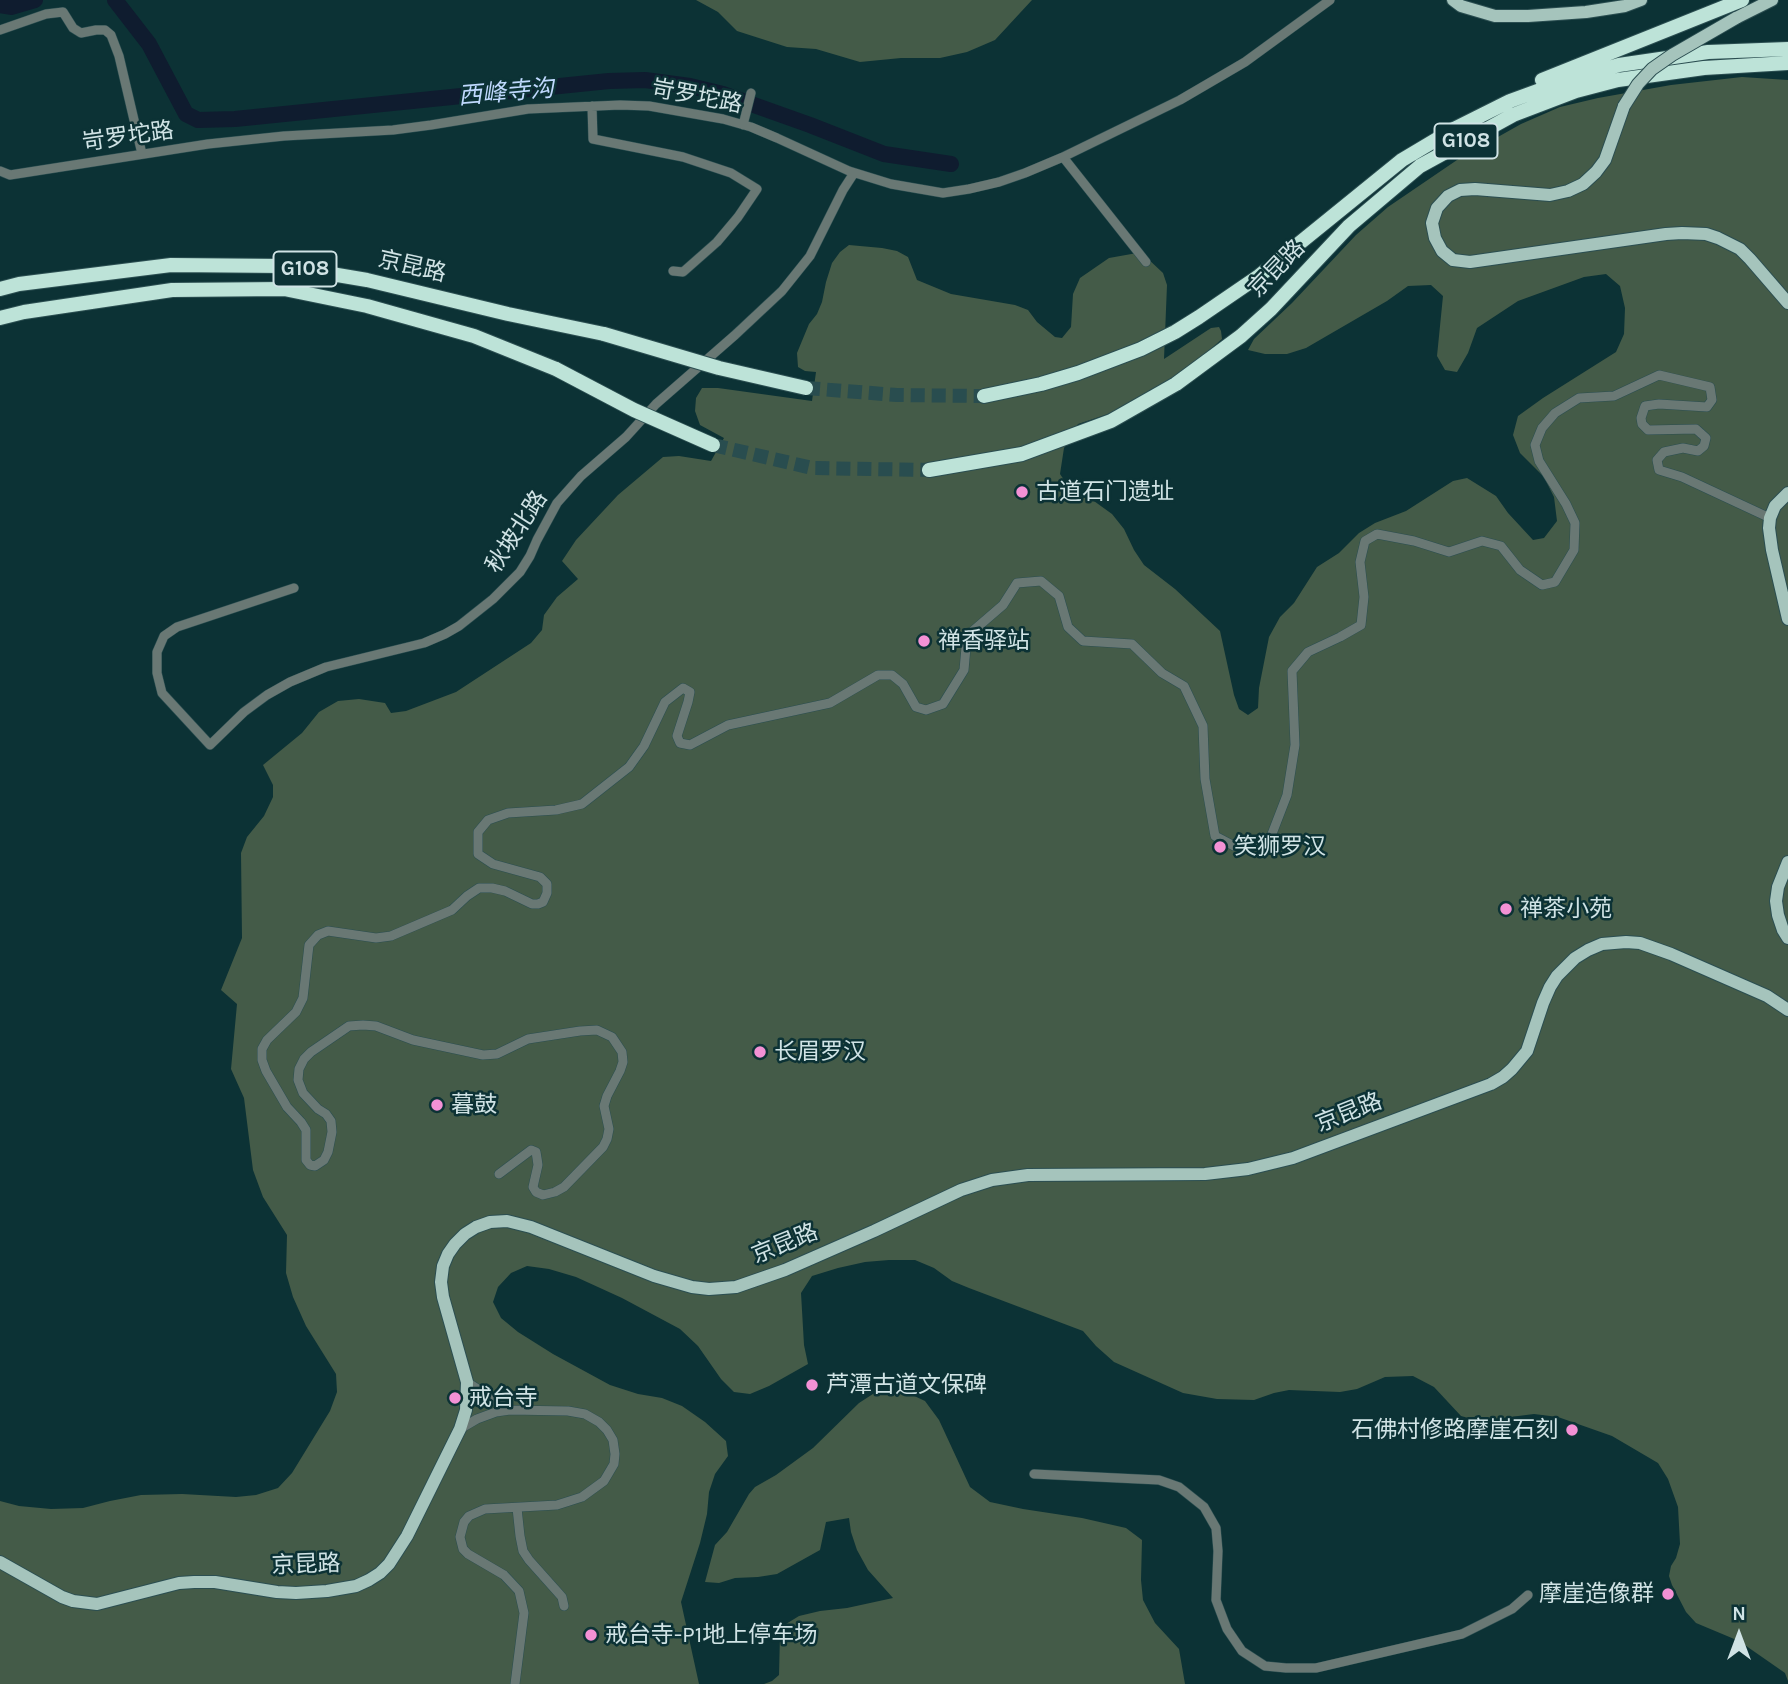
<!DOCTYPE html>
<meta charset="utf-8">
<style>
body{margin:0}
#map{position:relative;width:1788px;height:1684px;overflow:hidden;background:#0c3235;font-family:Karla,sans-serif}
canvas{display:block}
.north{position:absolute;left:1704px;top:1600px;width:70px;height:70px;-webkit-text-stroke:5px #0c3235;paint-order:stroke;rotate:0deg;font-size:19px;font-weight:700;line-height:28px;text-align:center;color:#d0e3e5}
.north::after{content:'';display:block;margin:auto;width:24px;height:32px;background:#d0e3e5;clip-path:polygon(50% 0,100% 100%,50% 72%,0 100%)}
</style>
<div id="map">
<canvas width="1788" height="1684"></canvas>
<div class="north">N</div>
</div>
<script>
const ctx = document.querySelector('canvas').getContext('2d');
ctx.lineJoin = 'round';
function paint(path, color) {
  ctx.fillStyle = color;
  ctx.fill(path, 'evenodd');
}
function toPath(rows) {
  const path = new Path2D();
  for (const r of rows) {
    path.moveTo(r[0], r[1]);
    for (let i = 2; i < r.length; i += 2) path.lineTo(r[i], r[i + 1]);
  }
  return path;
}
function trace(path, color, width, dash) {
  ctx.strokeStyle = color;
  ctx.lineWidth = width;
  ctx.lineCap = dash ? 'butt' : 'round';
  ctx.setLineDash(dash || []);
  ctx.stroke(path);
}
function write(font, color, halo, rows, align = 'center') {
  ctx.font = font + ' Karla,"Noto Sans SC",sans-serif';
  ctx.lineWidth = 5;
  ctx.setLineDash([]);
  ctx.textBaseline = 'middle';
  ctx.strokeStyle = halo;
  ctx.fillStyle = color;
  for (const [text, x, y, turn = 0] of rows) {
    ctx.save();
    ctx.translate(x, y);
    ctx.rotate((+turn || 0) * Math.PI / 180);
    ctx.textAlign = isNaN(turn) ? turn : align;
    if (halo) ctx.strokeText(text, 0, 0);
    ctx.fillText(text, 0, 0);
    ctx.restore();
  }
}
const forest = toPath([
 [696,0,1032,0,995,40,967,52,940,58,901,58,860,62,816,49,787,47,737,31,718,12],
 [1742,77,1788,80,1788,1681,1785,1673,1739,1641,1696,1623,1686,1612,1672,1585,1669,1576,1671,1566,1676,1558,1680,1544,1678,1507,1668,1479,1658,1463,1612,1436,1558,1417,1534,1414,1479,1421,1461,1416,1434,1387,1413,1376,1385,1377,1357,1389,1340,1392,1289,1390,1274,1393,1254,1400,1217,1399,1183,1393,1114,1362,1096,1346,1083,1331,969,1288,952,1281,934,1268,915,1260,889,1260,865,1262,838,1268,812,1276,801,1293,804,1345,808,1364,769,1386,750,1394,734,1392,721,1379,698,1346,680,1329,622,1298,576,1277,549,1269,527,1266,511,1273,498,1287,493,1302,501,1318,518,1332,553,1354,610,1385,638,1394,662,1398,682,1406,705,1422,726,1441,728,1456,715,1474,709,1492,707,1514,700,1543,681,1602,699,1684,0,1684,0,1501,19,1506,51,1509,83,1508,110,1501,141,1495,182,1494,236,1497,256,1495,278,1488,292,1473,330,1411,337,1392,336,1374,306,1326,293,1297,286,1273,287,1235,263,1197,253,1170,244,1098,231,1069,237,1004,221,990,242,938,241,853,247,837,264,816,273,797,273,785,263,765,302,733,319,712,338,701,359,699,385,703,391,713,406,711,456,692,531,643,542,630,544,615,557,597,578,579,562,561,576,540,618,495,663,457,679,456,711,461,724,438,700,425,695,411,696,398,702,388,718,388,812,401,816,372,805,371,798,367,797,353,809,324,817,314,822,302,826,282,832,263,840,252,849,245,882,248,897,251,908,257,917,280,951,294,1015,305,1028,310,1037,322,1055,337,1062,338,1071,327,1073,294,1080,278,1109,258,1137,253,1146,257,1163,273,1167,285,1164,359,1211,328,1219,327,1221,331,1222,339,1188,369,1114,412,1078,424,1064,448,1060,474,1068,486,1080,491,1112,514,1124,529,1134,550,1144,565,1175,589,1220,631,1234,695,1239,709,1248,715,1258,708,1259,688,1269,637,1280,617,1294,603,1317,567,1339,553,1359,533,1375,523,1406,511,1453,481,1467,478,1496,496,1508,513,1533,540,1544,538,1557,521,1554,497,1544,477,1520,453,1513,435,1518,416,1543,398,1616,352,1624,334,1625,308,1620,286,1606,274,1584,277,1518,301,1477,328,1468,353,1457,372,1445,370,1437,356,1443,296,1431,285,1408,286,1387,301,1306,348,1287,354,1265,354,1248,350,1254,339,1292,303,1356,235,1388,207,1457,160,1521,124,1560,107,1598,98,1671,85],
 [876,1392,908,1393,925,1401,939,1420,970,1487,990,1502,1023,1509,1082,1518,1126,1528,1142,1540,1141,1580,1143,1600,1155,1623,1179,1649,1185,1684,764,1684,772,1681,779,1675,780,1635,786,1624,799,1616,820,1611,847,1608,893,1598,868,1570,857,1550,851,1532,849,1518,826,1522,820,1550,777,1574,758,1577,735,1578,719,1583,705,1582,715,1545,727,1532,749,1494,755,1487,776,1475,813,1448,859,1403]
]);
const river = toPath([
 [115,0,149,44,186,114,198,120,235,119,609,81,645,80,690,86,723,94,810,125,884,154,951,164],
 [0,5,11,7,35,0]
]);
const highwayTunnel = toPath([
 [806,388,897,395,984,396],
 [713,445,812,468,929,470]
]);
const minor = toPath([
 [0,30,46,14,63,12,73,28,81,33,96,30,105,30,111,35,119,56,142,154],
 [592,106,593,139,683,157,731,173,757,189,738,217,717,242,683,272,673,271],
 [743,125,751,93],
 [1063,157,1146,262],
 [0,171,10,175,208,144,284,136,393,130,431,125,528,109,620,105,649,106,723,119,751,127,777,138,849,171,891,184,943,193,969,189,999,182,1025,173,1063,157,1180,100,1245,62,1330,0],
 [294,588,177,627,164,636,157,652,157,673,162,693,210,745,244,712,267,695,290,682,326,667,424,643,445,634,459,626,493,599,520,572,530,556,537,540,557,503,581,476,626,437,656,404,735,335,782,291,810,256,843,190,854,173],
 [499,1174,531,1150,536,1152,537,1158,538,1165,533,1187,536,1192,543,1195,555,1192,564,1187,603,1147,607,1139,609,1129,604,1106,607,1096,620,1071,623,1062,622,1052,612,1037,597,1030,580,1031,528,1039,497,1054,483,1055,413,1040,376,1026,363,1025,349,1026,311,1052,304,1059,299,1069,298,1080,303,1093,318,1109,326,1114,331,1121,332,1132,328,1152,324,1160,315,1166,310,1165,306,1160,306,1130,301,1122,287,1107,266,1071,262,1060,262,1049,267,1040,296,1012,303,998,309,945,318,935,328,931,376,938,391,936,452,910,467,896,479,888,492,888,505,891,532,904,538,904,543,902,547,893,547,884,540,877,493,864,478,854,478,832,488,820,508,813,556,810,582,804,629,767,644,746,665,702,683,688,690,692,688,702,677,736,680,743,690,745,728,725,830,703,878,675,892,675,903,684,916,707,926,710,943,704,964,670,967,636,1003,605,1017,583,1041,581,1059,596,1068,627,1083,641,1132,644,1162,673,1184,686,1203,726,1205,779,1215,836,1234,846,1255,846,1270,839,1287,795,1295,745,1292,671,1308,652,1340,637,1361,625,1364,597,1360,562,1365,541,1377,534,1414,541,1449,552,1482,541,1501,546,1520,570,1542,585,1555,582,1574,550,1575,523,1566,504,1539,461,1535,445,1542,428,1555,413,1579,398,1614,396,1659,375,1710,387,1712,400,1707,407,1659,404,1645,406,1641,418,1642,424,1648,430,1696,429,1706,438,1704,446,1698,451,1683,448,1664,452,1657,460,1659,470,1682,477,1770,518],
 [510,1410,568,1411,585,1414,599,1422,607,1430,613,1440,615,1454,614,1464,604,1481,582,1497,557,1505,485,1509,469,1516,464,1522,460,1537,463,1549,468,1554,504,1575,519,1591,524,1613,515,1684],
 [460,1429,477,1419,496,1412,510,1410,467,1382],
 [1034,1474,1159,1480,1179,1487,1204,1507,1216,1528,1218,1551,1216,1600,1227,1629,1242,1651,1265,1666,1286,1668,1316,1668,1462,1634,1512,1609,1528,1595],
 [517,1508,520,1536,523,1551,529,1560,562,1597,564,1606]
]);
const major = toPath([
 [1453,0,1461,6,1495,16,1528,16,1586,12,1625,6,1641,0],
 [1736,18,1772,0],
 [1624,106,1605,160,1596,172,1583,184,1568,191,1550,195,1475,189,1460,190,1448,196,1437,208,1432,223,1435,238,1442,251,1453,260,1470,262,1666,234,1682,233,1706,234,1718,238,1740,249,1750,259,1788,303],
 [1788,493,1775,506,1770,518,1769,528,1772,550,1788,619],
 [1788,862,1778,887,1776,901,1778,915,1783,930,1788,938],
 [0,1562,62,1597,73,1601,97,1604,179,1583,194,1582,215,1582,277,1592,296,1593,327,1591,356,1586,369,1580,380,1573,389,1564,407,1536,460,1429,466,1410,467,1382,443,1297,441,1282,443,1266,448,1254,455,1244,465,1234,476,1227,490,1222,507,1221,531,1227,654,1276,692,1287,709,1289,736,1287,785,1270,874,1231,961,1190,992,1180,1028,1175,1205,1174,1248,1169,1293,1158,1491,1084,1503,1077,1512,1069,1527,1051,1543,1003,1550,987,1557,976,1575,958,1588,950,1602,944,1626,942,1640,943,1671,954,1767,996,1788,1010]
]);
const highway = toPath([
 [1542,80,1742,0],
 [0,289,19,284,171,265,284,266,367,280,508,314,604,334],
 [0,318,24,312,172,290,284,289,367,306,474,336,556,369],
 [984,396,1041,384,1078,373,1141,349,1175,332,1199,317,1259,276,1402,160,1454,129,1510,101,1562,82,1619,65,1708,52,1788,49],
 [929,470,1022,454,1111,421,1176,384,1241,336,1271,309,1349,226,1420,166,1513,115,1576,91,1618,80,1704,68,1788,63]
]);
const majorBridge = toPath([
 [1624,106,1638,84,1652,69,1672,55,1736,18]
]);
const highwayBridge = toPath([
 [604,334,719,368,806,388],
 [556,369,634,410,713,445]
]);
const markers = [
 [1022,492,7,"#f391d5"],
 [924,641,7,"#f391d5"],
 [1220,847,7,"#f391d5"],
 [1506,909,7,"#f391d5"],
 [760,1052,7,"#f391d5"],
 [437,1105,7,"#f391d5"],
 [812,1385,7,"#f391d5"],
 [455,1398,7,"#f391d5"],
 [1572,1430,7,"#f391d5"],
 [1668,1594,7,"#f391d5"],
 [591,1635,7,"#f391d5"]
];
const shields = [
 [1466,141,63],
 [305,269,63]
];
const shieldNames = [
 ["G108",1466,141],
 ["G108",305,269]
];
const streetNames = [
 ["岢罗坨路",697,97,11],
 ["岢罗坨路",128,137,-8],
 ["京昆路",412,267,13],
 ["京昆路",1277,269,-46],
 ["秋坡北路",517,532,-57],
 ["京昆路",1349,1113,-21],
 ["京昆路",785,1244,-22],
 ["京昆路",306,1565,-2]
];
const poiNames = [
 ["古道石门遗址",1036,492],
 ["禅香驿站",938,641],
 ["笑狮罗汉",1234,847],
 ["禅茶小苑",1520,909],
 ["长眉罗汉",774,1052],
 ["暮鼓",451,1105],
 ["芦潭古道文保碑",826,1385],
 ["戒台寺",469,1398],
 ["石佛村修路摩崖石刻",1558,1430,"right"],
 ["摩崖造像群",1654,1594,"right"],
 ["戒台寺-P1地上停车场",605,1635]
];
const waterNames = [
 ["西峰寺沟",506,93,-5]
];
paint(forest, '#445b48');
trace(river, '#0f1c2f', 16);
trace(highwayTunnel, '#294d4f', 14, [14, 7]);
trace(minor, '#2b4e51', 10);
trace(major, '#2b4e51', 14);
trace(highway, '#2b4e51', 16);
trace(minor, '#697874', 9);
trace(major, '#a5c4bc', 12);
trace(highway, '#bde3d8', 14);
trace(majorBridge, '#2b4e51', 14, []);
trace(highwayBridge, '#2b4e51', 16, []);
trace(majorBridge, '#a5c4bc', 12);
trace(highwayBridge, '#bde3d8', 14);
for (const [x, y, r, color] of markers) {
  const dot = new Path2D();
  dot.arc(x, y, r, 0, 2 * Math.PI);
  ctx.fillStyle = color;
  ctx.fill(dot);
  trace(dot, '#0c3235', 2.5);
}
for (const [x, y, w] of shields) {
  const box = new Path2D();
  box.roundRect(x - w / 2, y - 17.5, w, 35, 5);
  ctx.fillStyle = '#0c3235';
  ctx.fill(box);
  trace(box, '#d0e3e5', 2);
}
write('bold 21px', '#d0e3e5', null, shieldNames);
write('23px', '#d0e3e5', '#0c3235', streetNames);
write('23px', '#d0e3e5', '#0c3235', poiNames, 'left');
write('italic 24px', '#c0d9fe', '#0c3235', waterNames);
</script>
